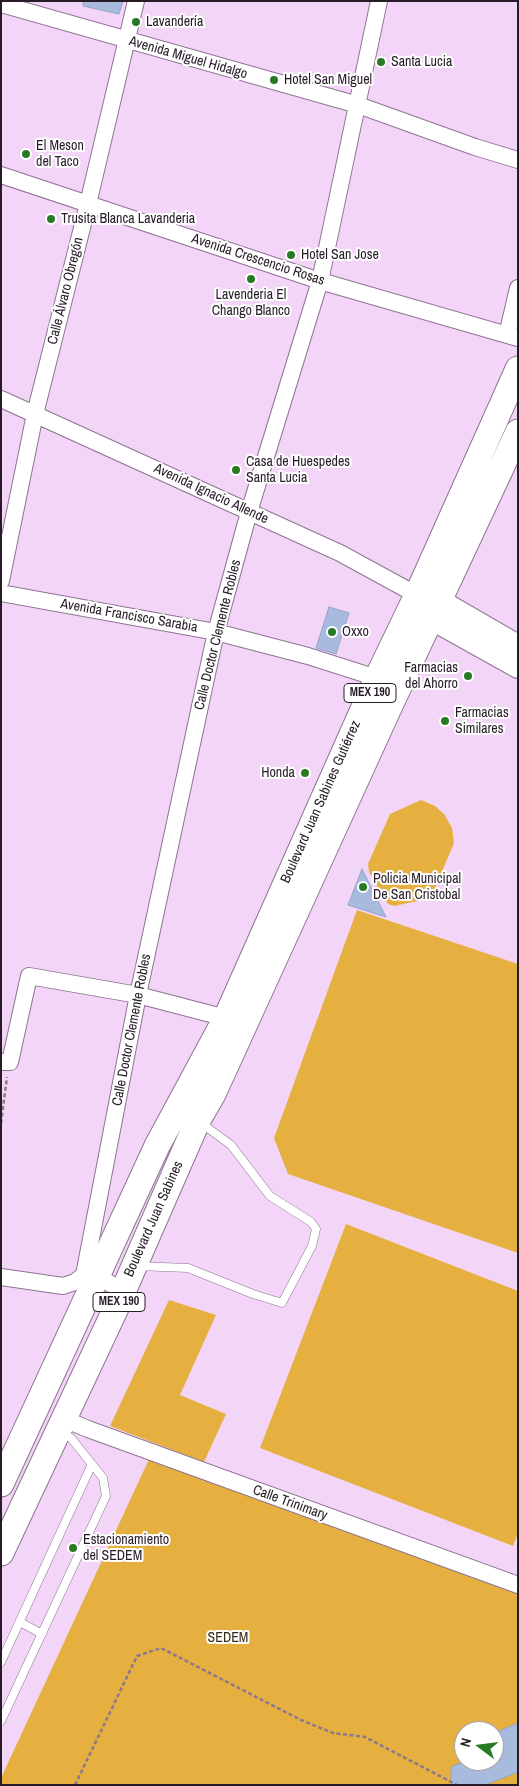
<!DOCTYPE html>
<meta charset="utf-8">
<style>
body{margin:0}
#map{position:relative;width:519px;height:1786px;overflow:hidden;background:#f3d6f7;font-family:"Archivo Narrow",sans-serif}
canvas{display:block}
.frame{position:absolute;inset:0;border:2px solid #261b27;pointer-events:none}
.north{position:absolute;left:454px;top:1721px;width:50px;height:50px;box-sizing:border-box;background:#fff;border:1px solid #a8a4a9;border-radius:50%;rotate:285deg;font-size:14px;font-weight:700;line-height:20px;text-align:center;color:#261b27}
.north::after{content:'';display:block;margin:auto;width:18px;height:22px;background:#287924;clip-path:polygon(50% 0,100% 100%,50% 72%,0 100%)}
</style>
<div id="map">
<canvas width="519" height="1786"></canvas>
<div class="frame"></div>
<div class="north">N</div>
</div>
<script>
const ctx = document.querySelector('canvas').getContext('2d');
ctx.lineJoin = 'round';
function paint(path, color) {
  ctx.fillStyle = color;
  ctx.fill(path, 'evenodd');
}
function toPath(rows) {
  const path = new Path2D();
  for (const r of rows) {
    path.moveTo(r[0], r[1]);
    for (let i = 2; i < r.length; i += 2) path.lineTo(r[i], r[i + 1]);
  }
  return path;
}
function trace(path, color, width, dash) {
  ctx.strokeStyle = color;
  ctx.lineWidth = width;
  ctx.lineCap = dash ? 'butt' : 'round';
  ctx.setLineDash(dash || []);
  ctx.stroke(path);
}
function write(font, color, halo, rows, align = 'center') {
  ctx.font = font + ' "Archivo Narrow",sans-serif';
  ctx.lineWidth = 4;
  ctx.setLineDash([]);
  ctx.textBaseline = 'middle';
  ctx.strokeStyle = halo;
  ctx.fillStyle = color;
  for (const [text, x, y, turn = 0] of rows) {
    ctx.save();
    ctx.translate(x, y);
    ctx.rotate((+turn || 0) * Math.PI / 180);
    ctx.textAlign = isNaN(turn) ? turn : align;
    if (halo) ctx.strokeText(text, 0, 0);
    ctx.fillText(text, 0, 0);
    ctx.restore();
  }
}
const green = toPath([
 [421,800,435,806,444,814,452,828,454,843,433,893,422,900,394,906,388,904,369,872,368,864,390,814],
 [357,910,518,964,518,1253,288,1174,274,1138],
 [346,1224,518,1291,518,1533,513,1546,260,1448],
 [169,1300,216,1315,180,1395,226,1414,204,1462,110,1426],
 [151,1455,518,1588,518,1785,1,1785,1,1778],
 [464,1731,494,1731,494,1761,464,1761]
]);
const building = toPath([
 [83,1,123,1,119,14,83,6,83,1],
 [329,607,349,613,336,654,316,648,329,607],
 [362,869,386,917,348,905,362,869],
 [518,1723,518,1772,485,1785,451,1785,451,1767,466,1761,494,1761,494,1733,518,1723]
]);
const path = toPath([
 [1,1123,7,1077],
 [75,1785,137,1656,161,1648,301,1720,333,1733,365,1737,457,1785],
 [517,1785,518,1784]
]);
const lane = toPath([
 [137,1266,188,1268,253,1294,282,1303,312,1246,316,1229,311,1222,270,1196,231,1145,201,1123],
 [20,1622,42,1634],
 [1,1662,92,1464],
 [1,1721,106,1496,103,1478,71,1438,62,1433]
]);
const street = toPath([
 [1,4,358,105,475,147,518,160],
 [1,175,320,281,518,338],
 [507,335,518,288],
 [1,399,340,553,417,595],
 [1,581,35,414,88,204,136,1],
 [1,593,216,632,308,656,377,678,385,682],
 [1,1062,10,1062,29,976,138,995,226,1018],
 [84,1275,138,995,216,632,249,512,320,281,379,1],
 [1,1277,63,1286,75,1282,84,1275,97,1276,123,1291],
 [64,1419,88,1429,518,1585]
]);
const secondary = toPath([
 [423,596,440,601,518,646],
 [421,602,432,619,518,667]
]);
const primary = toPath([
 [1,1484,157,1146,226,1018,377,678,417,595,518,369],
 [1,1553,115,1310,198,1120,213,1094,388,710,518,432]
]);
const markers = [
 [136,22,5,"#287924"],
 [381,62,5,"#287924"],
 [274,80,5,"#287924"],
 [26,154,5,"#287924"],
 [51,219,5,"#287924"],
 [291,255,5,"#287924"],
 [251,279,5,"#287924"],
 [236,470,5,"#287924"],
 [332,632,5,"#287924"],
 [468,676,5,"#287924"],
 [445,721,5,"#287924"],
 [305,773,5,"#287924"],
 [363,887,5,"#287924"],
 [73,1548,5,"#287924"]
];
const shields = [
 [370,693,52],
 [119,1302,52]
];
const shieldNames = [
 ["MEX 190",370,693],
 ["MEX 190",119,1302]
];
const poiNames = [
 ["Lavandería",146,22],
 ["Santa Lucia",391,62],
 ["Hotel San Miguel",284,80],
 ["El Meson",36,146],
 ["del Taco",36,162],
 ["Trusita Blanca Lavanderia",61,219],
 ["Hotel San Jose",301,255],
 ["Lavenderia El",251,295,"center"],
 ["Chango Blanco",251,311,"center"],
 ["Casa de Huespedes",246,462],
 ["Santa Lucia",246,478],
 ["Oxxo",342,632],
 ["Farmacias",458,668,"right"],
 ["del Ahorro",458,684,"right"],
 ["Farmacias",455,713],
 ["Similares",455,729],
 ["Honda",295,773,"right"],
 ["Policia Municipal",373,879],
 ["De San Cristobal",373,895],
 ["Estacionamiento",83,1540],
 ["del SEDEM",83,1556]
];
const streetNames = [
 ["Avenida Miguel Hidalgo",188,58,16],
 ["Avenida Crescencio Rosas",258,260,18],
 ["Calle Álvaro Obregón",66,291,-76],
 ["Avenida Ignacio Allende",211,494,25],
 ["Avenida Francisco Sarabia",129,616,10],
 ["Calle Doctor Clemente Robles",218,635,-76],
 ["Boulevard Juan Sabines Gutiérrez",321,802,-66],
 ["Calle Doctor Clemente Robles",132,1030,-79],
 ["Boulevard Juan Sabines",154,1219,-66],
 ["Calle Trinimary",290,1503,20]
];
const parkNames = [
 ["SEDEM",228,1638]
];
paint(green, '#e5b040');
paint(building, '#a8bbde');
trace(building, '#92a4c7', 1);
trace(lane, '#8e7492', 9);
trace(street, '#8e7492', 18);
trace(secondary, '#8e7492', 24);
trace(primary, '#8e7492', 27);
trace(path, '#8c788e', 2.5, [4, 2.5]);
trace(lane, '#fff', 8);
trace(street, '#fff', 16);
trace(secondary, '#fff', 22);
trace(primary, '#fff', 25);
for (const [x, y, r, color] of markers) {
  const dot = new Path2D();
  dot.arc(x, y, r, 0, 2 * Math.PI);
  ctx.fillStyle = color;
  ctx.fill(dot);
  trace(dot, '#fff', 2);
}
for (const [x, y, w] of shields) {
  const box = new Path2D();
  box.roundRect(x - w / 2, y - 9.5, w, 19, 4);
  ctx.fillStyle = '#fff';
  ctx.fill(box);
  trace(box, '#261b27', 1);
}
write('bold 12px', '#261b27', null, shieldNames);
write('14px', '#261b27', '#fff', poiNames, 'left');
write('14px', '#261b27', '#fff', streetNames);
write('14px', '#352a16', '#fff', parkNames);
</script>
